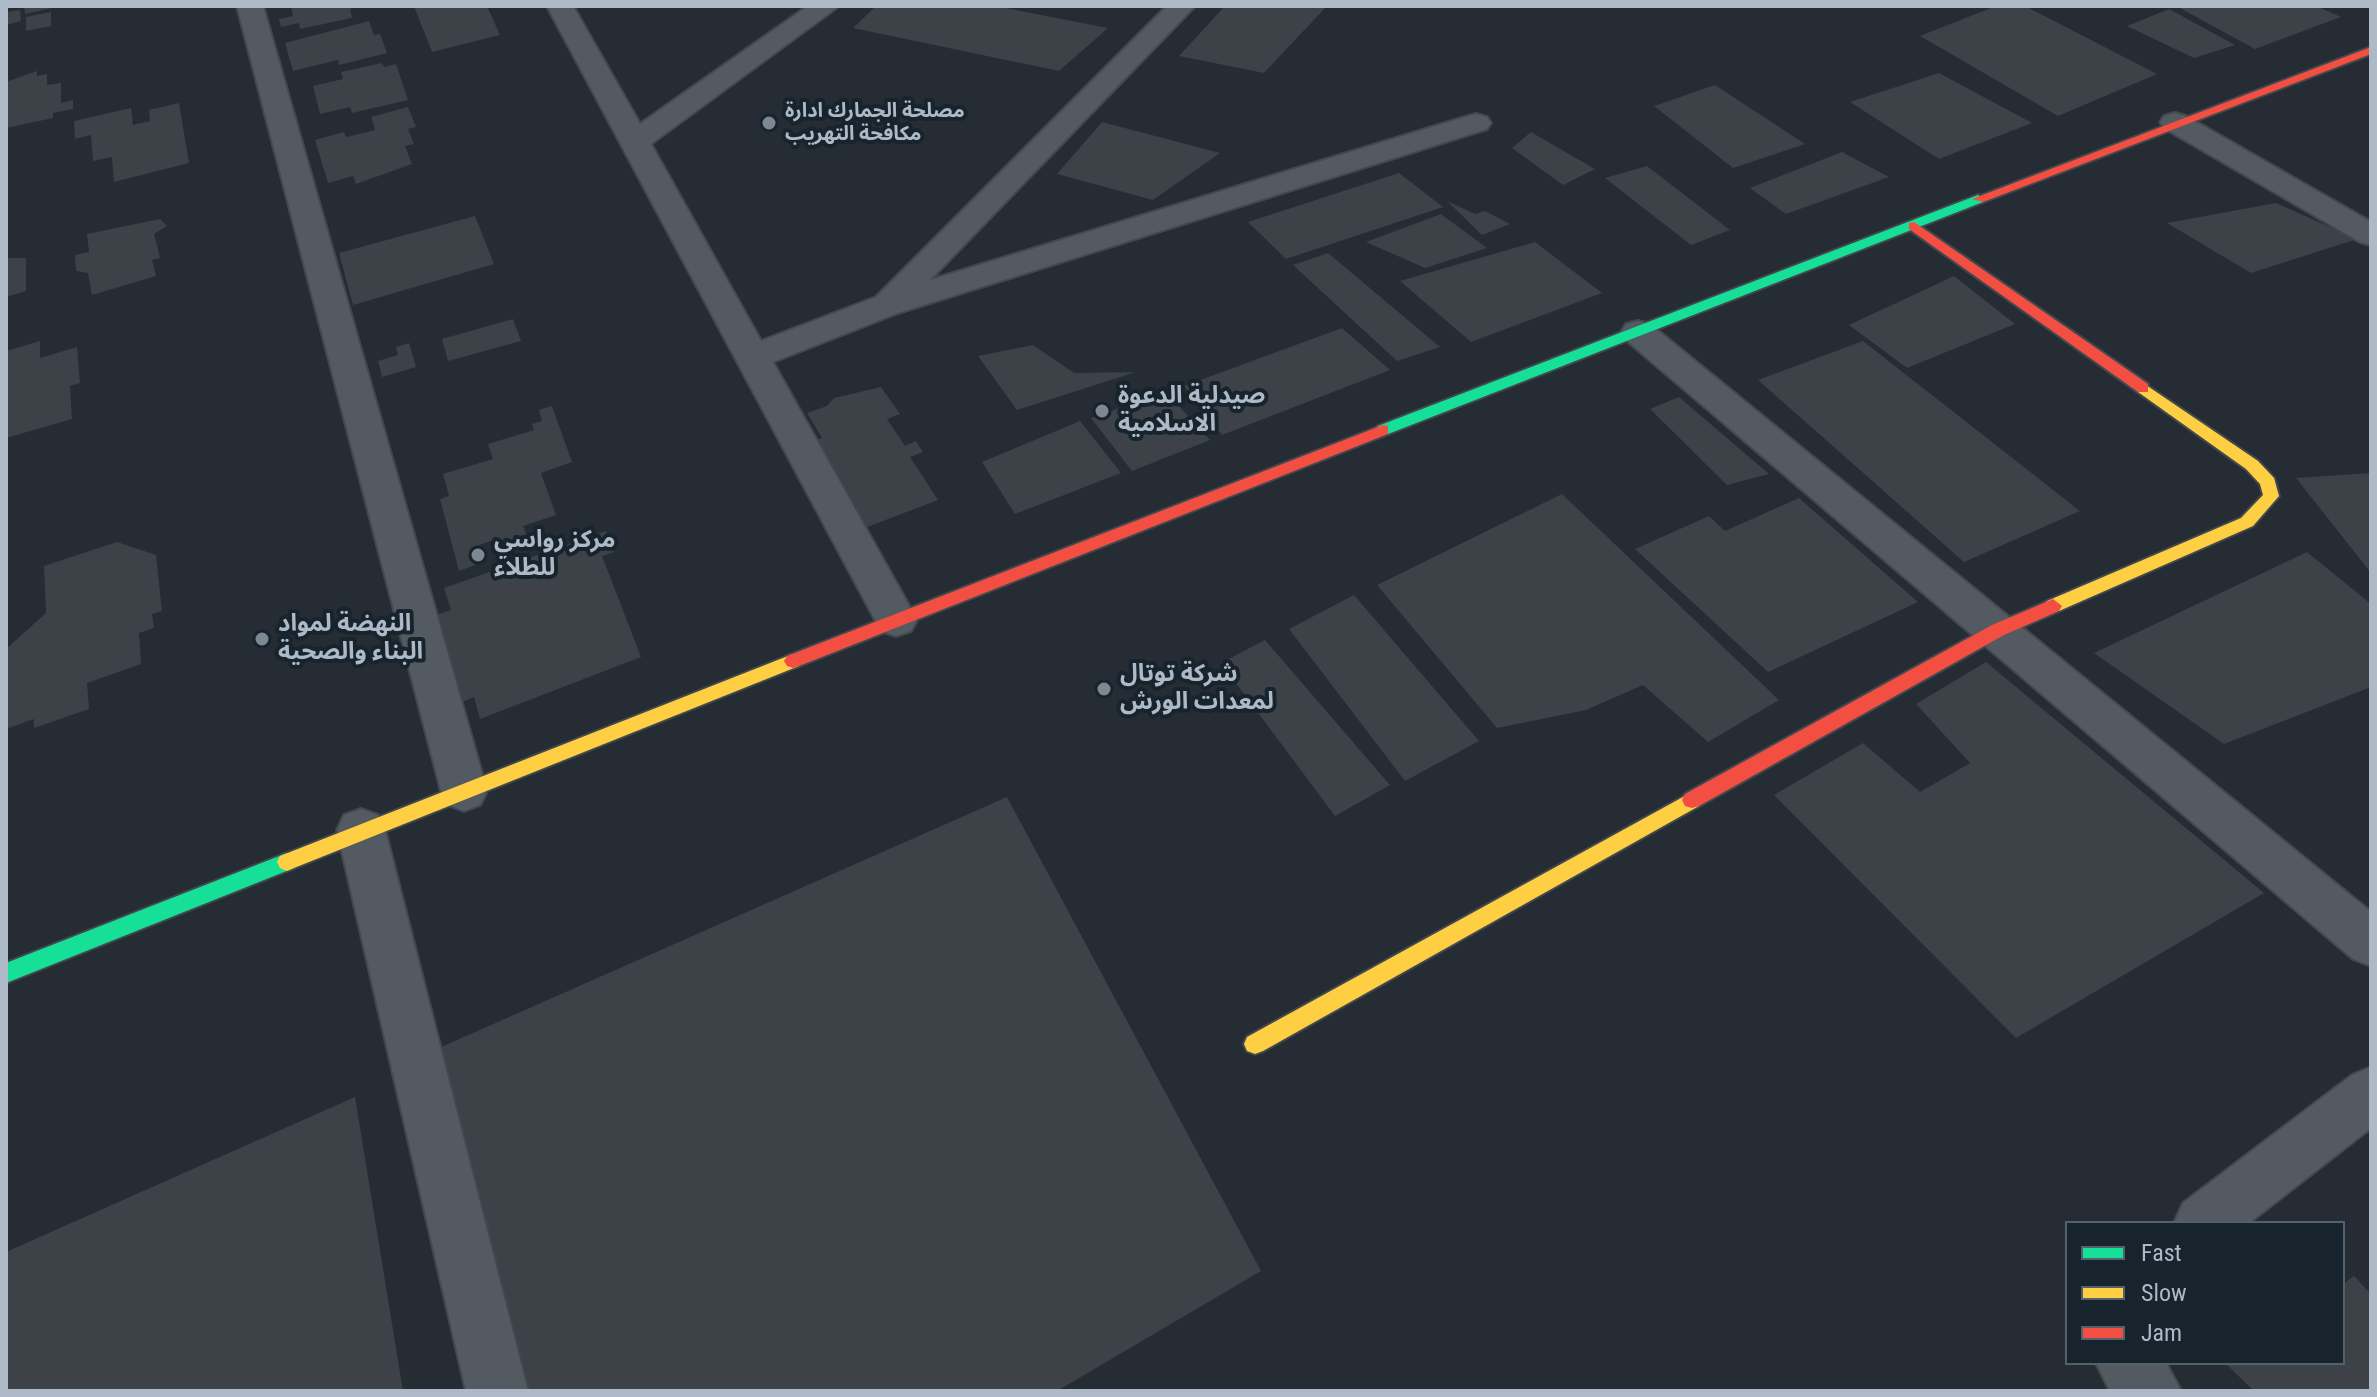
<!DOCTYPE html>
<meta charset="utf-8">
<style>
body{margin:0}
#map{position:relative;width:2377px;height:1397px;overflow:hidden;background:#252c33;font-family:"Roboto Condensed",sans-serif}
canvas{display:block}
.frame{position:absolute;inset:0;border:8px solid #adb9c6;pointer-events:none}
.legend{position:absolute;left:2065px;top:1221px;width:280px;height:144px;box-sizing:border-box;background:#18242d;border:2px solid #54606a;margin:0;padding:10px 14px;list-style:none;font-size:24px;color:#adb9c6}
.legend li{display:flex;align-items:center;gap:16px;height:40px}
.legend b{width:40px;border:2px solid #54606a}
</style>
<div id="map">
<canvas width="2377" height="1397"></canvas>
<div class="frame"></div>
<ul class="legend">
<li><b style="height:10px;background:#16e098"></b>Fast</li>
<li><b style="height:10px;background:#ffcf43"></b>Slow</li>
<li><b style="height:10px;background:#f24e42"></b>Jam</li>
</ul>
</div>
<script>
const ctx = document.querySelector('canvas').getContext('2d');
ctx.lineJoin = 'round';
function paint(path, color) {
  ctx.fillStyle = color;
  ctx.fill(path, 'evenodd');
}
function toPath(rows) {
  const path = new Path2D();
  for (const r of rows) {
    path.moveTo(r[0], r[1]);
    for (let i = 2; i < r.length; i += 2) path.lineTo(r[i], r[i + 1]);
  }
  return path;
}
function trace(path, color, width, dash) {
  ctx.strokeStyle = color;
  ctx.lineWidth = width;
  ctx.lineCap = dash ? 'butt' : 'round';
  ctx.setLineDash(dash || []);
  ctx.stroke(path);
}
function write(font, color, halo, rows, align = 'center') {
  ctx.font = font + ' "Roboto Condensed","Noto Sans Arabic",sans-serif';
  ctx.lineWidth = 8;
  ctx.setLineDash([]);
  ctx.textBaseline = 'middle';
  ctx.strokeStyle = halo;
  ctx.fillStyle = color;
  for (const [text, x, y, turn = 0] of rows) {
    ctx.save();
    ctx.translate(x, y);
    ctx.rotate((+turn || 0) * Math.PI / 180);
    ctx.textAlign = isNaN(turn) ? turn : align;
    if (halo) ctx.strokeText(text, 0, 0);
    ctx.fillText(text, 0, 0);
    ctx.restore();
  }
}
const building = toPath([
 [24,6,57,6,57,7,25,14],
 [291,6,357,6,357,7,350,9,352,18,300,29,299,23,281,27,279,19,293,16],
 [414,6,487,6,500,35,432,52],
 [876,6,995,6,1108,28,1059,71,853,28],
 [1225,6,1327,6,1264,73,1179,56],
 [1996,6,2025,6,2157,74,2058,116,1920,36],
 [2176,6,2316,6,2341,17,2255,49],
 [2169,9,2235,45,2194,58,2127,26],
 [20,10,21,21,6,25,6,12],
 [51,12,51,26,26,31,26,17],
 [369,21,374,35,380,34,387,53,339,65,338,60,293,71,285,43],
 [382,63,384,67,396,64,408,100,352,113,350,107,320,114,313,86,343,79,341,72],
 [37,71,37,76,47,74,47,85,61,83,61,103,73,100,73,109,53,113,53,118,6,128,6,82],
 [1939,73,2032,123,1939,159,1850,102],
 [1715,85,1805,144,1733,168,1654,106],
 [179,103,189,163,114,182,112,157,93,161,91,135,75,139,74,121,131,108,133,125,150,121,149,110],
 [408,107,416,127,408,129,414,144,405,146,412,164,356,184,353,176,328,183,315,140,344,132,346,137,375,130,371,117],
 [1102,122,1220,153,1153,200,1057,174],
 [1531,132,1595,169,1563,185,1512,148],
 [1842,152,1889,177,1786,214,1750,188],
 [1647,166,1730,230,1691,245,1605,178],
 [1399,173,1443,207,1286,259,1248,222],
 [1447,201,1475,214,1485,211,1510,224,1482,235],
 [2276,203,2357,239,2251,273,2167,223],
 [1441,214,1487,248,1425,268,1366,242],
 [475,216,494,264,353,305,339,253],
 [160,219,167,226,154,234,160,258,152,260,156,276,92,295,88,273,76,271,75,255,89,252,87,234],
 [1535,242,1602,293,1471,342,1400,281],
 [1328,253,1440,347,1397,361,1293,265],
 [6,258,26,258,26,291,6,297],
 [1954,276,2015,324,1907,368,1849,325],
 [513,319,521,341,448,361,442,339],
 [1342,328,1390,370,1222,435,1184,386],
 [40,341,40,358,77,347,80,383,70,386,72,419,6,438,6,351],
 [1863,341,2080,511,1964,562,1758,380],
 [409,343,416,367,382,377,378,361,398,355,396,347],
 [1033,345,1074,373,1136,372,1017,410,978,356],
 [881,387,900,414,887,419,905,446,916,441,923,452,910,457,938,500,862,529,811,442,822,438,807,413,827,406,834,398],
 [1166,392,1210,440,1132,471,1091,418],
 [1679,397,1769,474,1727,485,1650,409],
 [552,406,572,462,541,473,556,515,523,526,531,546,502,556,496,539,471,548,475,565,459,571,440,499,449,496,443,474,493,459,488,444,534,430,532,424,542,421,539,410],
 [1080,421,1121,473,1015,514,982,462],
 [2371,473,2371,573,2296,478],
 [1562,494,1779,700,1708,742,1643,685,1586,710,1497,728,1377,585],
 [1799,498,1918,602,1768,672,1635,549,1709,516,1725,531],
 [606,531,614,552,602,556,641,657,480,719,474,697,457,704,433,616,451,610,444,588],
 [117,542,156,555,162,611,152,614,154,628,139,633,141,664,87,683,89,709,34,728,34,719,6,729,6,649,46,613,44,566],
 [2307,552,2371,604,2371,687,2224,744,2094,653],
 [1354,595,1479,741,1405,781,1289,629],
 [1265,640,1390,785,1335,816,1221,663],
 [1986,662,2264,893,2016,1038,1774,795,1863,743,1920,792,1970,763,1916,704],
 [1007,797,1261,1271,1057,1391,509,1391,439,1048],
 [355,1097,403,1391,6,1391,6,1252],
 [2354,1276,2371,1294,2371,1391,2254,1391,2227,1365,2343,1363,2343,1284]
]);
const street = toPath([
 [237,6,263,6,487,791,480,805,464,811,448,805,441,791,237,6],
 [547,6,573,6,640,124,808,6,839,6,651,144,761,341,876,297,1167,6,1195,6,930,280,1465,117,1476,114,1487,117,1491,123,1487,129,898,313,773,362,917,620,911,631,896,636,881,631,547,6],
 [2175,113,2186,116,2371,222,2371,245,2360,242,2164,128,2160,122,2164,116,2175,113],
 [1638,321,1650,324,2371,912,2371,966,2353,959,1626,340,1621,332,1626,324,1638,321],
 [361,809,378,815,385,830,528,1391,466,1391,337,830,344,815,361,809],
 [2371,1067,2371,1128,2249,1223,2174,1223,2183,1203,2352,1075,2371,1067],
 [2096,1363,2166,1363,2181,1391,2110,1391,2096,1363]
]);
const fast = toPath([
 [1978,195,1984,199,1983,202,1388,434,1378,434,1375,430,1378,426,1978,195],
 [287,853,294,856,297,862,294,868,6,983,6,963,287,853]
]);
const slow = toPath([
 [2143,383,2258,461,2274,478,2279,496,2253,526,2059,611,2047,611,2044,606,2047,601,2241,518,2263,495,2260,484,2246,469,2138,392,2136,388,2143,383],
 [793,654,799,656,802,661,799,666,294,868,287,871,280,868,277,862,280,856,793,654],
 [1692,792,1699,794,1702,800,1699,806,1263,1051,1255,1054,1247,1051,1244,1044,1247,1037,1692,792]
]);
const jam = toPath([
 [2371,47,2371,54,1983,202,1972,199,2371,47],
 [1914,222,2148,384,2148,392,2138,392,1909,229,1909,223,1914,222],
 [1383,425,1388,426,1388,434,799,666,793,668,787,666,784,661,787,656,1383,425],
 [2053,599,2062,606,2059,611,2004,635,1699,806,1692,808,1685,806,1682,800,1685,794,1992,625,2053,599]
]);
const markers = [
 [769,123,8,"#7d8893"],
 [1102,411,8,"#7d8893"],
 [478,555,8,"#7d8893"],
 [262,639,8,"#7d8893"],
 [1104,689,8,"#7d8893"]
];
const farPoinames = [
 ["مصلحة الجمارك ادارة",785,112],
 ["مكافحة التهريب",785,135]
];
const poiNames = [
 ["صيدلية الدعوة",1118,397],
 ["الاسلامية",1118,425],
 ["مركز رواسي",494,541],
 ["للطلاء",494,569],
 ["النهضة لمواد",278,625],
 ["البناء والصحية",278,653],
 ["شركة توتال",1120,675],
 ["لمعدات الورش",1120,703]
];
paint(building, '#3c4248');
trace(street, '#42484e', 4);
trace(fast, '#42484e', 4);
trace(slow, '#42484e', 4);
trace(jam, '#42484e', 4);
paint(street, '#545a62');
paint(fast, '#16e098');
paint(slow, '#ffcf43');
paint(jam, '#f24e42');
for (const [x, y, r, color] of markers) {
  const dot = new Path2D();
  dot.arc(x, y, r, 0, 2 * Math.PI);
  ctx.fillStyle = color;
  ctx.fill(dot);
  trace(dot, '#18242d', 3);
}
write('bold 20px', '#adb9c6', '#18242d', farPoinames, 'left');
write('bold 24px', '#adb9c6', '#18242d', poiNames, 'left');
</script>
